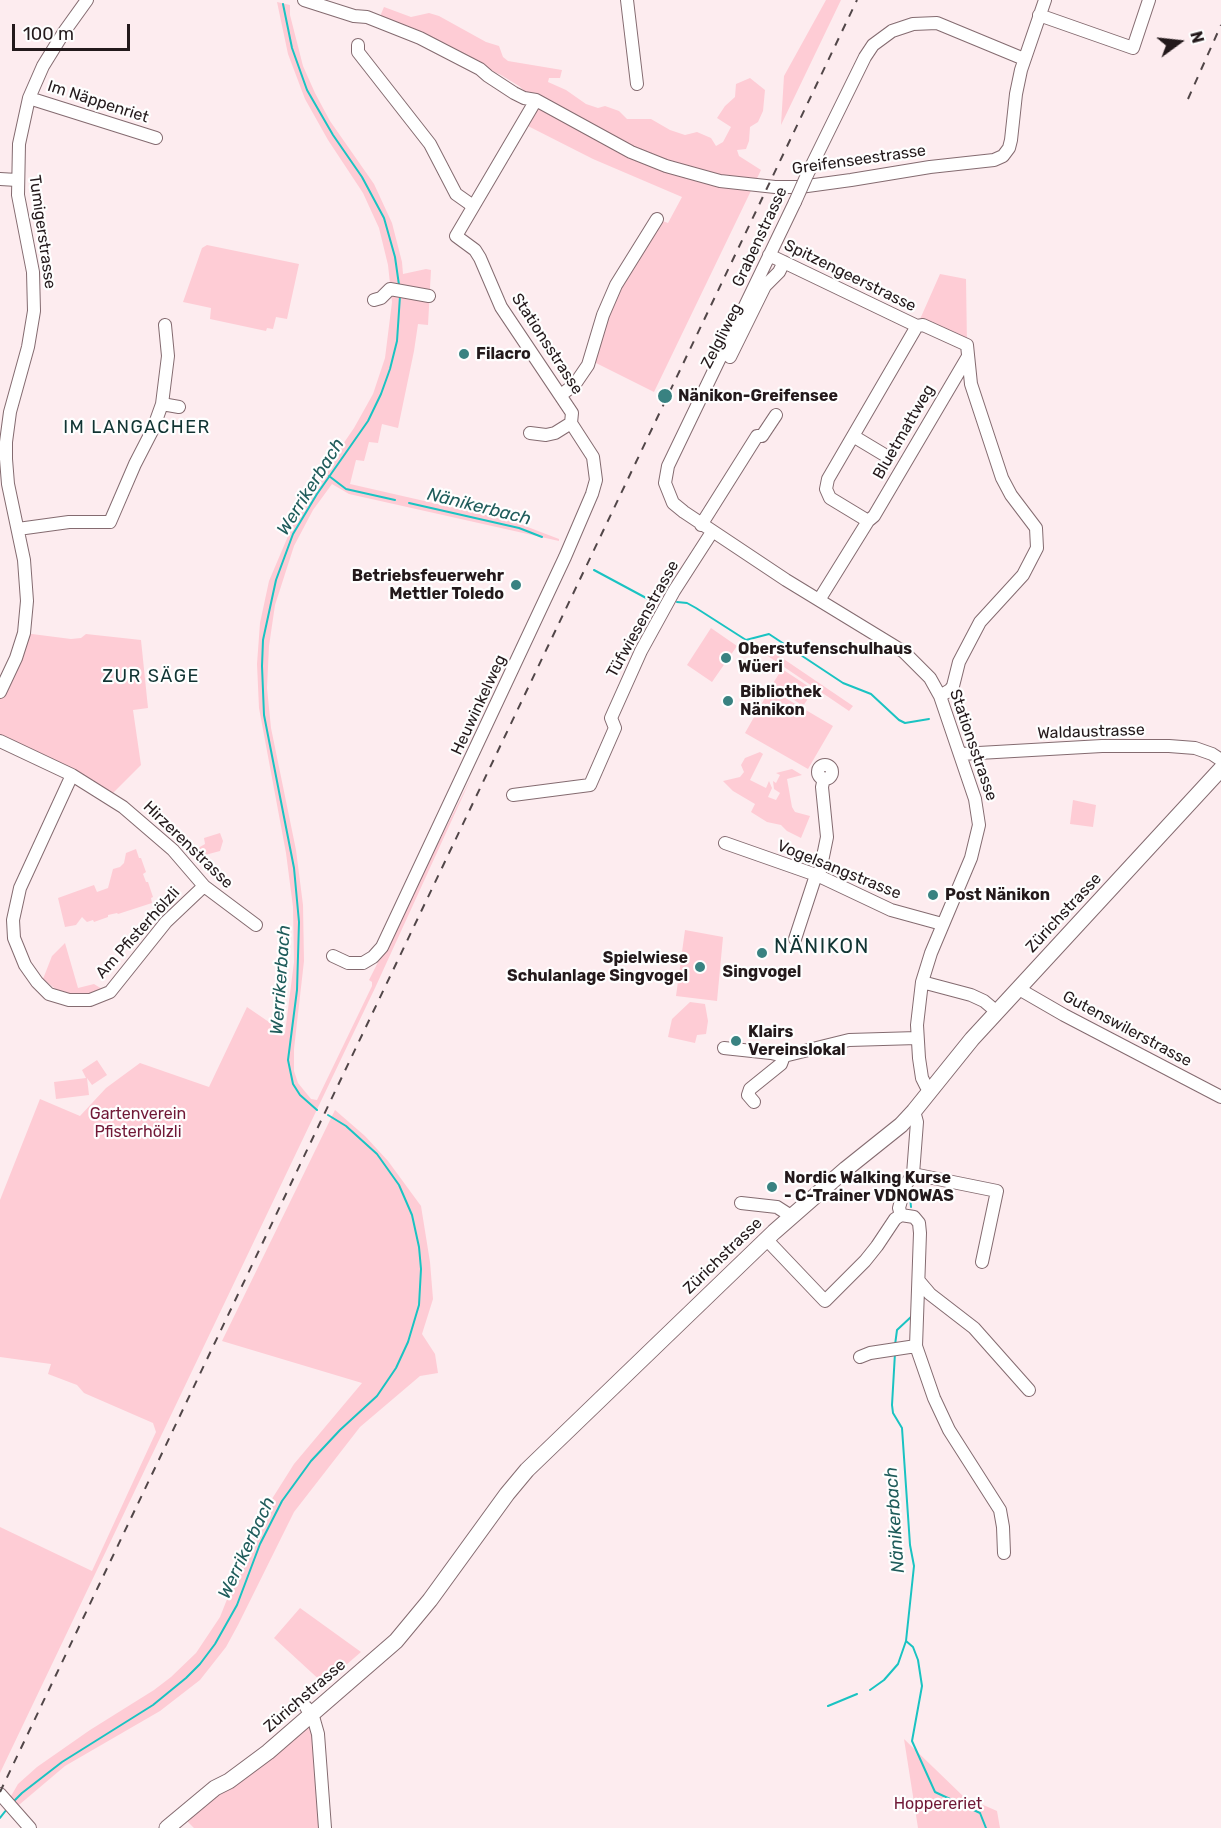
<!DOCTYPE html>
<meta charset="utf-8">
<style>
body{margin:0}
#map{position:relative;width:1221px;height:1828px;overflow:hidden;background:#fdecef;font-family:Rubik,sans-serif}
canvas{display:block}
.north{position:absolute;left:1149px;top:12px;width:60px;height:60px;-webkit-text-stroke:4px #fefefe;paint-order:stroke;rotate:75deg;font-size:16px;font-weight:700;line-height:24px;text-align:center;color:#23191b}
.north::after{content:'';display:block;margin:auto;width:21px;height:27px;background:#23191b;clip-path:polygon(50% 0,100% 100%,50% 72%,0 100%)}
.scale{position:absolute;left:12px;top:24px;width:118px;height:27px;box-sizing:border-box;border:3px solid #23191b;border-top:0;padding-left:8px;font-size:18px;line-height:21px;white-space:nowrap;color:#23191b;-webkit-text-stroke:4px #fefefe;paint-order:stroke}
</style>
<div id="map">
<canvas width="1221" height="1828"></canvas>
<div class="north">N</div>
<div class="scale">100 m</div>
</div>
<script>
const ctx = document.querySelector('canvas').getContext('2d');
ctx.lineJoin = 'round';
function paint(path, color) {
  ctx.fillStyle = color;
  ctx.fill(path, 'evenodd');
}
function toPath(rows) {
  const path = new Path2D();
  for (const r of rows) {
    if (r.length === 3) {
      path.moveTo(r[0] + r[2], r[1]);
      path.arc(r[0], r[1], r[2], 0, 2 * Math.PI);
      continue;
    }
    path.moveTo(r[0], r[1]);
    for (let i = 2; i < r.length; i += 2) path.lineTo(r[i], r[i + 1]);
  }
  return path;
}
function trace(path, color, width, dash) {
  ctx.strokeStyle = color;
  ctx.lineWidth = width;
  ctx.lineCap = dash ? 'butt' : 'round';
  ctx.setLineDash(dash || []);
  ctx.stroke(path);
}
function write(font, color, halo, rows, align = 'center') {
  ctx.font = font + ' Rubik,sans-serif';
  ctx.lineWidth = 4.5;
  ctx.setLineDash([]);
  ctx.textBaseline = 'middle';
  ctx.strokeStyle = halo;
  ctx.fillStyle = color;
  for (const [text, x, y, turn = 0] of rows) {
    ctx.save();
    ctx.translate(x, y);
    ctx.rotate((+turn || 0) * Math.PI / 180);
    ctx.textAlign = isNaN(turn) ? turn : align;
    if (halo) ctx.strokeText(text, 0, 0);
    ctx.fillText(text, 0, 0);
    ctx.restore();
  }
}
const green = toPath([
 [826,0,841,0,781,125,784,76],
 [277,2,290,5,290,15,303,66,315,93,330,121,374,184,392,223,402,262,403,274,426,269,431,270,428,325,418,324,414,351,398,428,382,424,378,443,369,442,364,461,356,460,350,484,512,521,559,539,559,541,349,494,332,484,313,510,294,546,275,605,269,646,267,688,271,728,296,850,303,905,304,961,294,1049,294,1071,298,1083,311,1099,317,1100,372,986,372,982,369,980,472,776,375,988,0,1773,0,1527,92,1571,156,1432,153,1423,84,1393,77,1385,48,1374,51,1364,0,1357,0,1200,40,1099,80,1116,106,1088,140,1063,209,1087,247,1007,285,1033,294,962,293,907,286,853,259,708,257,664,260,623,269,581,294,522,315,485,354,428,373,394,385,358,392,302,388,265,379,228,363,193,328,140,305,99,288,54],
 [384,7,411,17,429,13,439,16,486,42,499,46,503,57,508,61,562,70,560,78,549,78,548,82,566,90,586,104,598,108,605,106,619,111,627,119,651,119,670,130,685,135,697,132,711,138,716,146,723,142,731,127,717,118,725,106,735,97,736,84,750,78,765,90,763,111,758,122,750,127,749,141,746,149,737,150,739,156,761,170,654,392,590,360,594,341,657,219,668,223,682,197,593,159,522,123,535,101,519,86,501,75,378,21],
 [207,245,299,264,287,319,276,317,273,329,267,328,266,331,210,319,211,308,183,302,202,248],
 [940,274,966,279,967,345,917,326],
 [711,628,737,646,712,682,687,665],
 [24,633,71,639,81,638,86,634,141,640,148,708,133,710,141,765,109,797,0,741,0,692],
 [763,645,853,706,849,711,759,650],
 [782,669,814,690,803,706,772,685],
 [770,689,833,726,808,769,745,733],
 [760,752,763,754,750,780,766,788,769,781,772,788,768,797,776,800,780,793,774,789,773,781,776,783,780,775,776,773,792,769,802,775,787,779,792,807,795,812,810,816,801,838,787,831,781,825,767,822,751,812,755,804,733,791,723,781,740,777,744,772,741,765,745,758],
 [1073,800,1096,805,1093,827,1070,824],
 [220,833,223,841,220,851,205,855,200,860,193,851,205,844,204,838],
 [136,849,139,858,141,858,146,872,143,874,146,882,148,882,153,897,151,898,152,903,118,914,117,913,108,915,108,917,94,922,93,920,87,922,82,917,76,925,65,927,58,898,94,885,97,892,108,888,113,869,120,867,124,863,126,853],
 [685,930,723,937,717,1001,676,996],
 [65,943,78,988,94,984,102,989,91,994,63,995,43,979,52,956],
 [690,1002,705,1004,708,1021,706,1034,697,1035,695,1043,668,1037,672,1019],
 [97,1060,107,1075,92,1085,87,1078,89,1095,56,1099,54,1082,86,1078,82,1070],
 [335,1110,365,1136,388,1161,421,1206,430,1262,433,1299,422,1334,435,1354,438,1373,420,1376,360,1427,294,1512,238,1625,226,1647,200,1680,160,1711,65,1766,13,1810,7,1803,18,1784,37,1767,90,1730,154,1690,171,1677,196,1653,220,1617,251,1539,270,1502,294,1464,362,1383,222,1341],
 [300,1608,361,1652,324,1684,274,1638],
 [311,1715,325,1828,194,1828,181,1815],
 [904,1739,963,1796,997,1811,1000,1828,918,1828]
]);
const stream = toPath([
 [283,4,292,48,307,90,333,135,362,177,384,218,395,257,399,285],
 [329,476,346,489,395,500],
 [409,503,519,528,542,537],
 [594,570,648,599,661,602],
 [677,602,687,603,696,608,746,640,769,634,843,683,871,694,899,720,905,723,929,719],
 [317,1110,300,1095,293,1084,288,1060,297,990,299,922,294,868,264,715,262,666,263,640,276,580,293,534,317,494,368,421,381,394,390,369,397,341,400,296],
 [910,1197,911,1207],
 [895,1345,897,1330,912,1316],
 [895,1353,892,1405,893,1413,902,1428,910,1545,914,1566,906,1641,913,1647,918,1660,922,1686,912,1741,935,1792,980,1813,986,1828],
 [870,1690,884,1680,898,1664,906,1641],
 [828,1706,857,1694],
 [13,1802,22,1793,62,1762,153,1705,186,1678,200,1664,215,1644,237,1605,260,1544,282,1501,311,1461,340,1430,377,1396,396,1368,408,1342,419,1305,421,1269,419,1247,412,1215,399,1185,377,1154,346,1126,328,1115],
 [0,1818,7,1809]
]);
const minor = toPath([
 [304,0,354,16,367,17,420,38,480,69,488,76,514,93,524,98,536,100,631,152,666,166,720,181,775,187,800,187,851,180,930,167,994,160,1003,156,1009,148,1011,140,1016,94,1021,70,1045,0],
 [627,0,637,84],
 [1039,15,1133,48,1149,0],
 [358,45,358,52,430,144,456,194,473,206],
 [29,98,156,138],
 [807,175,865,57,873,45,892,31,913,24,937,23,1024,59],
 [0,179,17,180],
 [795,202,668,466,665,483,673,503,684,512,786,580,904,652,930,678,940,696,975,799,979,825,971,858,931,953,922,982,917,1025,919,1058,922,1078,926,1086,931,1090],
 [769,255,917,326,923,325,967,345,971,384,1002,478,1011,495,1036,528,1037,548,1023,575,980,622,959,662,953,686,950,690,940,696],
 [374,300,381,298,390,289,429,296],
 [730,357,765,286,779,272,784,262],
 [561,395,575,384,588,365,603,315,616,285,657,219],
 [162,404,179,407],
 [530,433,546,435,555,433,571,423,572,413,501,307,480,258,475,250,456,236,536,100],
 [853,436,883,454],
 [868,521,830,498,826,489,828,479,917,326],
 [701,525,757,436,762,436,776,415],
 [18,529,69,522,110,522,135,464,153,429,162,404,168,356,165,325],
 [819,600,868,521,874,516,967,358],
 [0,692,16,658,24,633,27,601,24,560,8,484,6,459,6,442,10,412,28,347,34,311,33,272,18,195,19,144,29,98,43,66,64,32,87,0],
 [0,741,72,775,123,807,173,850,204,886,256,925],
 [961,754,1102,746,1169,746,1195,748,1212,754,1221,760],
 [825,772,7],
 [72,775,20,888,13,920,14,938,25,965,37,982,49,994,69,1000,90,1000,110,992,166,922,204,886],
 [513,795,590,785,615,728,611,718,641,651,674,591,712,532],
 [725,843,819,876,891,910,942,924],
 [819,876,827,837,822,787,824,778],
 [795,939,816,875],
 [333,956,348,963,363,963,373,957,382,947,565,557,592,494,596,480,593,457,571,423],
 [922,982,971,995,984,1001,997,1012],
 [1019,989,1064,1015,1221,1097],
 [724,1048,771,1053,784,1056,849,1040,917,1038],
 [754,1102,748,1095,750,1089,781,1064,784,1056],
 [913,1174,997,1191,982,1262],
 [741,1203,777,1207,791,1216],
 [901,1215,914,1217,919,1223,920,1233,916,1346,934,1398,949,1430,1000,1510,1003,1527,1004,1553],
 [901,1215,899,1208,905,1186,913,1174,917,1122,914,1111],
 [766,1239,825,1301,865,1261,877,1246,895,1219,901,1215],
 [919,1281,930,1294,974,1328,1029,1390],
 [860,1357,870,1353,916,1346],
 [306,1707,314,1720,318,1734,325,1828],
 [0,1794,30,1828]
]);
const major = toPath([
 [167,1828,215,1788,229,1781,268,1752,396,1641,430,1600,507,1494,527,1470,774,1232,846,1169,901,1125,914,1111,972,1039,1221,769]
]);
const rail = toPath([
 [1188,99,1221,25],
 [0,1792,857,0]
]);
const minorBridge = toPath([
 [795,202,807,175]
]);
const markers = [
 [464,354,6,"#398281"],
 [665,396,8,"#398281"],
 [516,585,6,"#398281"],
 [726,658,6,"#398281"],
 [728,701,6,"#398281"],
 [933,895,6,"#398281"],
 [762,953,6,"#398281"],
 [700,967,6,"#398281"],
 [736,1041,6,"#398281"],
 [772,1187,6,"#398281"]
];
const streetNames = [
 ["Im Näppenriet",98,102,18],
 ["Greifenseestrasse",859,160,-8],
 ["Tumigerstrasse",42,232,82],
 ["Grabenstrasse",760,237,-65],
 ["Spitzengeerstrasse",850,276,26],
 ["Zelgliweg",722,336,-63],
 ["Stationsstrasse",547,344,57],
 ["Bluetmattweg",904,432,-60],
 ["Tüfwiesenstrasse",643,619,-61],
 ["Heuwinkelweg",479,705,-65],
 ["Waldaustrasse",1091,732,-2],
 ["Stationsstrasse",973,745,71],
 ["Hirzerenstrasse",188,845,44],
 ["Vogelsangstrasse",839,870,22],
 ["Zürichstrasse",1064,913,-47],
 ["Am Pfisterhölzli",138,933,-48],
 ["Gutenswilerstrasse",1127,1029,28],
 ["Zürichstrasse",723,1256,-44],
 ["Zürichstrasse",305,1696,-41]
];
const poiNames = [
 ["Filacro",476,354],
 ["Nänikon-Greifensee",678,396],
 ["Betriebsfeuerwehr",504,576,"right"],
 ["Mettler Toledo",504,594,"right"],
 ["Oberstufenschulhaus",738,649],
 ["Wüeri",738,667],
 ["Bibliothek",740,692],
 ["Nänikon",740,710],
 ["Post Nänikon",945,895],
 ["Spielwiese",688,958,"right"],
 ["Schulanlage Singvogel",688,976,"right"],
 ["Singvogel",762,972,"center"],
 ["Klairs",748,1032],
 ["Vereinslokal",748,1050],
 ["Nordic Walking Kurse",784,1178],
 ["- C-Trainer VDNOWAS",784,1196]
];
const parkNames = [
 ["Gartenverein",138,1114],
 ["Pfisterhölzli",138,1132],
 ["Hoppereriet",938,1804]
];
const neighbourhoodNames = [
 ["IM LANGACHER",137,428],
 ["ZUR SÄGE",151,677]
];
const waterNames = [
 ["Werrikerbach",311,487,-58],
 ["Nänikerbach",479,507,14],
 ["Werrikerbach",281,980,-86],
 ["Nänikerbach",895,1520,-94],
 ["Werrikerbach",247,1548,-65]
];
const quarterNames = [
 ["NÄNIKON",822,947]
];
paint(green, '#feccd5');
trace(stream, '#1ac3c2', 2);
trace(minor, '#846b70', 14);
trace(major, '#846b70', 17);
trace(minor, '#fff', 12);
trace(major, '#fff', 15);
trace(rail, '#514648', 2, [8, 8]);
trace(minorBridge, '#846b70', 14, []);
trace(minorBridge, '#fff', 12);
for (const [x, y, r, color] of markers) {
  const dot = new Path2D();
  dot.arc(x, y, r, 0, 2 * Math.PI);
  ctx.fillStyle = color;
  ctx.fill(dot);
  trace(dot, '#fefefe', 2);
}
write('16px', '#23191b', '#fefefe', streetNames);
write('bold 16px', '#23191b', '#fefefe', poiNames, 'left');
write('16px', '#701836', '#fefefe', parkNames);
ctx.letterSpacing = '1.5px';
write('18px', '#113433', '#fefefe', neighbourhoodNames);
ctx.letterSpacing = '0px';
write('italic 18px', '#1f5c5b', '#fefefe', waterNames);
ctx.letterSpacing = '1.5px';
write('20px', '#113433', '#fefefe', quarterNames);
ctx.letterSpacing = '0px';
</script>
